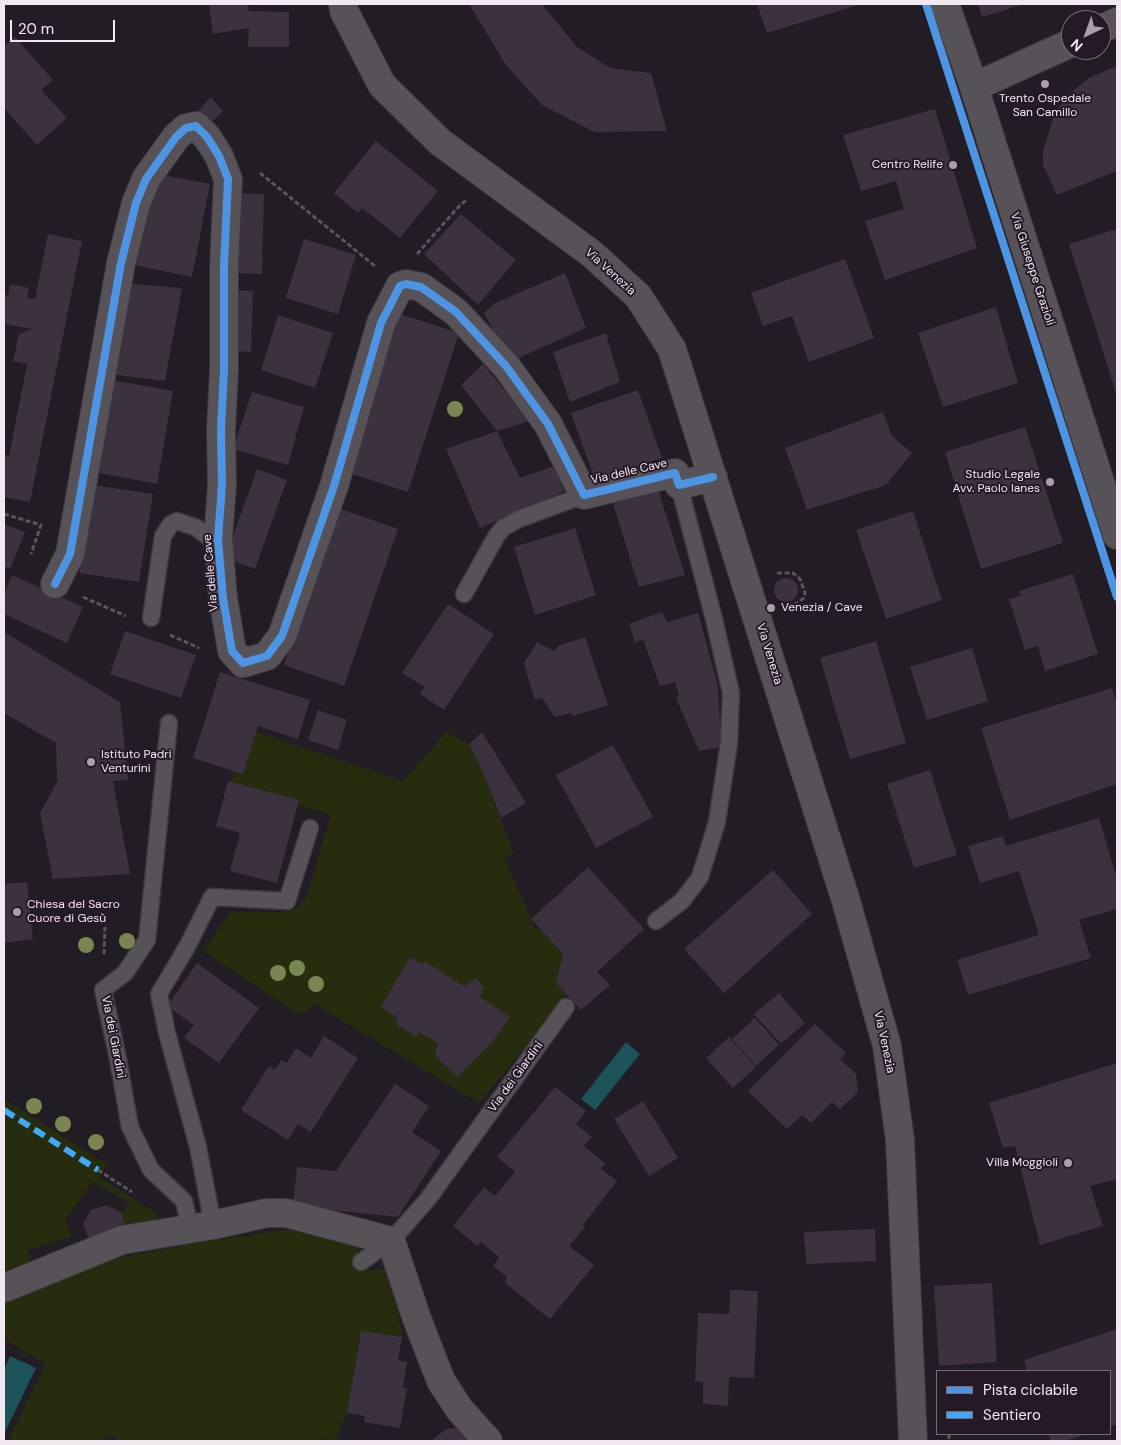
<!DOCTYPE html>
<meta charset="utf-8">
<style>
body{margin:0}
#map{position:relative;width:1121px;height:1445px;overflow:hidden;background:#221c24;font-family:"DM Sans",sans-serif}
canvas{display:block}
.frame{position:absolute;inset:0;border:5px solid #f1e8f2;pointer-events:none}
.legend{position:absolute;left:936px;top:1370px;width:175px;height:65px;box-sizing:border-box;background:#251827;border:1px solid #776b78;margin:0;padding:6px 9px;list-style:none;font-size:15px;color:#f1e8f2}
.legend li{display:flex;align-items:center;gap:10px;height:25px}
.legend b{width:25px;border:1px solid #776b78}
.north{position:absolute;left:1061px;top:10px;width:50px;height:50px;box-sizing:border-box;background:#251827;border:1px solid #776b78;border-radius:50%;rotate:222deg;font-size:14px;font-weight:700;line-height:20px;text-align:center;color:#f1e8f2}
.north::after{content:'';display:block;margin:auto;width:18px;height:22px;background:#a9a1aa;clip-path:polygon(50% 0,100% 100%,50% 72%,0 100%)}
.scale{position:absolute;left:10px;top:20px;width:105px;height:22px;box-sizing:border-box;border:2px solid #f1e8f2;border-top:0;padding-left:6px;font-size:15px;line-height:18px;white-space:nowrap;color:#f1e8f2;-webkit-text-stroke:4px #251827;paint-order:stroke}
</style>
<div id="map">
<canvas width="1121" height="1445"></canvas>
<div class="frame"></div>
<ul class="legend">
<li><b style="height:6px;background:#4d94e3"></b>Pista ciclabile</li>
<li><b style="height:6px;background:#3fa9f5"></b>Sentiero</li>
</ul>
<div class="north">N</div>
<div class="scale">20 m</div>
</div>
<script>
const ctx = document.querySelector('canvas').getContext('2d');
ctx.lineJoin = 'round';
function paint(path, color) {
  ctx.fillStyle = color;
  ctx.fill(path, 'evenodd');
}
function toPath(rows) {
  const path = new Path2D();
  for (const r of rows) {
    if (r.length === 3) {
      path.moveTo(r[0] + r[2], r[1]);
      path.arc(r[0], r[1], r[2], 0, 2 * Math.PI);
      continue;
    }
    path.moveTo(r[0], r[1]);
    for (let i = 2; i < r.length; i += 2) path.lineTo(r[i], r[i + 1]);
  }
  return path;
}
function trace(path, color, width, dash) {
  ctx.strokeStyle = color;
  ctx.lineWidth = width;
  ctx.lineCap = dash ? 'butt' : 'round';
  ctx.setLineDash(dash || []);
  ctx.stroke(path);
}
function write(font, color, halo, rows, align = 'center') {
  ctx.font = font + ' "DM Sans",sans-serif';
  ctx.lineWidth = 4;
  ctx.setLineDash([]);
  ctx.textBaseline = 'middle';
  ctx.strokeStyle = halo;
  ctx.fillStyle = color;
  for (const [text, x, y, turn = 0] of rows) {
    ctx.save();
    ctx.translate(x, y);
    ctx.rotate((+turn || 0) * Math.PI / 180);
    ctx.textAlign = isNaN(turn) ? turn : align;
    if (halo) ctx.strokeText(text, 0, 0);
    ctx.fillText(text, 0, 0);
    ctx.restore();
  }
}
const green = toPath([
 [256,732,403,781,446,732,469,744,482,770,514,854,505,859,535,928,539,928,563,954,556,983,567,996,479,1103,315,1004,302,1014,297,1013,203,951,230,912,282,912,299,908,308,892,331,815,298,805,299,800,230,785,234,771,243,773],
 [4,1099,107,1164,99,1177,155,1212,160,1225,128,1234,121,1213,129,1203,93,1181,65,1221,72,1236,28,1250,32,1261,4,1271],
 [285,1230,360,1237,356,1257,370,1270,391,1269,402,1337,360,1334,347,1413,335,1441,324,1438,322,1441,121,1441,111,1436,99,1441,8,1441,46,1363,4,1340,4,1303,40,1286,82,1270,122,1257,196,1243]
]);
const water = toPath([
 [626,1042,640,1054,595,1110,581,1099],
 [10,1356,36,1368,4,1434,4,1369]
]);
const building = toPath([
 [209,4,248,4,249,11,289,12,289,47,248,47,249,28,213,34],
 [469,4,542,4,577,47,610,68,651,73,667,131,594,132,542,105,506,65],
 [757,4,861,4,767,33],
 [978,4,1025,4,982,17],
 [15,37,53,80,41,90,67,118,37,145,4,108,4,46],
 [1117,66,1117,171,1057,195,1043,165,1043,151,1055,112,1070,93,1089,78],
 [211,97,223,111,211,123,198,111],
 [935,109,977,248,885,280,865,221,904,209,896,181,861,191,843,135],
 [376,141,438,191,400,238,362,208,358,213,334,193],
 [152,173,210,184,192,277,134,265],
 [233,193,264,194,262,274,232,273],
 [461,214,516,260,478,305,424,254],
 [1117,229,1117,396,1069,244],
 [48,234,82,241,30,502,4,497,4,455,9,456,27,364,13,361,19,334,32,329,4,324,4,295,8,296,10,284,29,288,27,298,35,299],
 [304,239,356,255,338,314,286,298],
 [845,259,874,338,809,362,792,316,763,326,751,293],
 [565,273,586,328,516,359,494,332,484,313,495,303],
 [122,283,182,288,165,381,101,373],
 [232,290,253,291,251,352,229,351],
 [996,307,1018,383,943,407,918,333],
 [397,313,459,333,408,492,346,472],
 [278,315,333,333,315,388,261,370],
 [606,333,620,382,570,402,553,352],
 [483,364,530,421,497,431,461,385],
 [106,379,173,391,157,484,89,471],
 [638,390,662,458,595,480,571,413],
 [252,392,304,407,288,465,233,449],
 [883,412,892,436,912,453,886,485,807,510,785,448],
 [1025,427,1063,543,981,569,945,452],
 [497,431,520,478,554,466,564,491,480,528,446,449],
 [257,469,287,480,255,569,225,558],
 [93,485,153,494,139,582,79,573],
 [657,486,685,575,639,587,612,501],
 [338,508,398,529,344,686,284,665],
 [913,511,942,600,886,619,856,530],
 [4,524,25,532,10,569,4,566],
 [575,528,596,595,535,615,514,547],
 [1073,574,1098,654,1045,671,1038,646,1025,650,1009,599,1021,596,1019,591],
 [12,575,83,607,67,643,4,614,4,594],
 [786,590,12],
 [448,604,494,634,444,710,420,694,425,687,402,673],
 [662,612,667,622,698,613,718,686,721,747,699,751,676,698,679,695,675,682,660,686,643,639,635,643,629,624],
 [125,631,196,655,181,698,110,674],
 [4,632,120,702,128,780,113,781,130,874,53,879,40,813,57,782,56,743,4,713],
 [585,637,608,705,573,716,570,713,555,717,542,698,535,700,524,663,537,642,554,651,558,646],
 [876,641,906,743,850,759,820,658],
 [972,648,988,701,927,720,910,667],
 [220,672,310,700,298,739,258,726,243,774,193,758],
 [1112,688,1117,705,1117,784,1010,820,981,728],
 [318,710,347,720,338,750,308,740],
 [482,732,526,803,501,818,482,770,469,744],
 [613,745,653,817,596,848,556,775],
 [930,770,957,855,914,868,887,784],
 [228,781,299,800,277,883,230,871,240,833,216,826],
 [1099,818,1117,879,1117,909,1079,920,1091,958,968,995,957,960,1039,935,1019,871,980,883,968,846,1003,836,1006,846],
 [588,867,644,929,597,972,610,985,581,1010,556,983,563,954,531,919],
 [773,870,812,914,724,993,684,949],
 [27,882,33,939,4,943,4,884],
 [410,957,422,964,424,961,453,979,452,980,465,986,476,978,484,988,480,997,510,1017,492,1042,458,1077,435,1056,438,1043,419,1032,416,1037,396,1024,398,1018,381,1007],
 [197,963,259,1008,219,1063,184,1038,194,1025,167,1006],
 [779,993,805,1023,781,1044,754,1014],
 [755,1018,779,1045,756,1066,732,1039],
 [815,1024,846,1053,840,1059,856,1074,858,1092,840,1109,832,1102,811,1123,802,1115,787,1129,748,1091],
 [324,1036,358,1058,311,1132,298,1124,288,1140,241,1110,269,1066,275,1070,281,1060,287,1063,296,1048,311,1058],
 [729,1037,756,1067,733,1088,706,1058],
 [1117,1063,1117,1179,1090,1186,1103,1226,1040,1245,1015,1146,1003,1148,989,1103],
 [395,1084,429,1106,412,1132,441,1151,398,1217,293,1206,297,1167,336,1171],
 [555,1087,586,1111,576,1124,592,1137,584,1146,606,1164,600,1168,617,1181,583,1225,585,1227,569,1246,594,1265,550,1319,505,1283,507,1277,493,1266,499,1257,481,1242,477,1246,453,1226,484,1187,495,1196,515,1172,497,1157],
 [643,1101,678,1158,649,1176,614,1119],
 [106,1205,121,1212,128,1234,91,1244,83,1224,91,1210],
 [875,1229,876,1261,806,1264,804,1232],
 [992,1283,997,1362,939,1366,934,1286],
 [730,1290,758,1291,754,1378,729,1377,728,1406,703,1404,703,1382,695,1381,698,1313,729,1314],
 [1117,1329,1117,1424,1110,1427,1110,1371,1027,1371,1024,1360],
 [361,1331,402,1337,398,1360,407,1362,403,1387,407,1389,400,1428,364,1422,365,1416,347,1413],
 [456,1428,472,1441,431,1441,446,1429],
 [1048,1434,1087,1434,1065,1441,1051,1441]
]);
const path = toPath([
 [260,173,375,266],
 [417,254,461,204,467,200],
 [4,514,41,525,31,554],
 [777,573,793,573,800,579,805,593,804,598,797,603,786,608],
 [83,597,126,616],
 [170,635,199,648],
 [104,954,105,927],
 [98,1170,132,1192],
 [949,1434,949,1441]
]);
const service = toPath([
 [464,594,497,535,504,527,519,519,584,495],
 [151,618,163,536,171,524,177,521,195,527,218,544],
 [169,723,147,940,125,973,103,990,117,1054,130,1127,151,1170,184,1201,190,1229],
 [656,921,682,901,700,877,717,822,729,743,731,693,714,619,679,485],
 [213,1225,198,1147,167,1033,159,994,188,945,212,897,287,901,310,828],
 [361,1262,391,1241,428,1199,566,1007]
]);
const minor = toPath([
 [945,4,974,87],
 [55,584,70,554,121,263,136,203,146,179,176,137,186,128,196,126,207,137,219,156,228,179,224,266,224,370,221,429,222,485,218,539,223,598,232,651,243,663,267,656,282,636,334,486,381,323,400,286,406,284,421,287,456,312,506,366,548,424,584,495,675,473,679,485,713,477],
 [4,1288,122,1240,213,1225,267,1213,286,1213,391,1241,417,1319,441,1381,460,1410,488,1441]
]);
const secondary = toPath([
 [343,4,344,11,382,85,440,142,592,254,638,296,672,349,846,901,887,1046,900,1140,913,1441],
 [1101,29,1117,22],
 [1071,43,974,87,1117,535]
]);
const quiet = toPath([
 [4,1110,98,1170]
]);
const cycleway = toPath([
 [926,4,1117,597],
 [55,584,70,554,121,263,136,203,146,179,176,137,186,128,196,126,207,137,219,156,228,179,224,266,224,370,221,429,222,485,218,539,223,598,232,651,243,663,267,656,282,636,334,486,381,323,400,286,406,284,421,287,456,312,506,366,548,424,584,495,675,473,679,485,713,477]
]);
const trees = [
 [455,409],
 [127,941],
 [86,945],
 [297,968],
 [278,973],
 [316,984],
 [34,1106],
 [63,1124],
 [96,1142]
];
const markers = [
 [1045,84,5,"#a9a1aa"],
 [953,165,5,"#a9a1aa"],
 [1050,482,5,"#a9a1aa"],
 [771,608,5,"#a9a1aa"],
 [91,762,5,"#a9a1aa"],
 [17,912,5,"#a9a1aa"],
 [1068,1163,5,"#a9a1aa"]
];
const poiNames = [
 ["Trento Ospedale",1045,99,"center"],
 ["San Camillo",1045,113,"center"],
 ["Centro Relife",943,165],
 ["Studio Legale",1040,475],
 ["Avv. Paolo Ianes",1040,489],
 ["Venezia / Cave",781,608,"left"],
 ["Istituto Padri",101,755,"left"],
 ["Venturini",101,769,"left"],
 ["Chiesa del Sacro",27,905,"left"],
 ["Cuore di Gesù",27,919,"left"],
 ["Villa Moggioli",1058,1163]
];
const streetNames = [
 ["Via Giuseppe Grazioli",1032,269,72],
 ["Via Venezia",610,272,42],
 ["Via delle Cave",629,472,-13],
 ["Via delle Cave",211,573,-95],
 ["Via Venezia",769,654,73],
 ["Via dei Giardini",113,1037,79],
 ["Via Venezia",884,1042,78],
 ["Via dei Giardini",516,1077,-54]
];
paint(green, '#262c0e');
paint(water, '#1c535b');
paint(building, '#3c313e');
trace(service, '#3d383e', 19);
trace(minor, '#3d383e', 30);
trace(secondary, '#3d383e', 30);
trace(path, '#5a555b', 3, [5, 2.5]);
trace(service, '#575258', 16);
trace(minor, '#575258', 28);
trace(secondary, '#575258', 28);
trace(quiet, '#3fa9f5', 6, [12, 6]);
trace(cycleway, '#4d94e3', 8);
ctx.fillStyle = '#798651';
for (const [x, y] of trees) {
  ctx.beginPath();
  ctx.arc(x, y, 8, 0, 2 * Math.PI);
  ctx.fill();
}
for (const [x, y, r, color] of markers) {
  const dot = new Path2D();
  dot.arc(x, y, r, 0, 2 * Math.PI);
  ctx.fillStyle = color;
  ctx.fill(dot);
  trace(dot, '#251827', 2);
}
write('12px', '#f1e8f2', '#251827', poiNames, 'right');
write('12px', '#f1e8f2', '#251827', streetNames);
</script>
